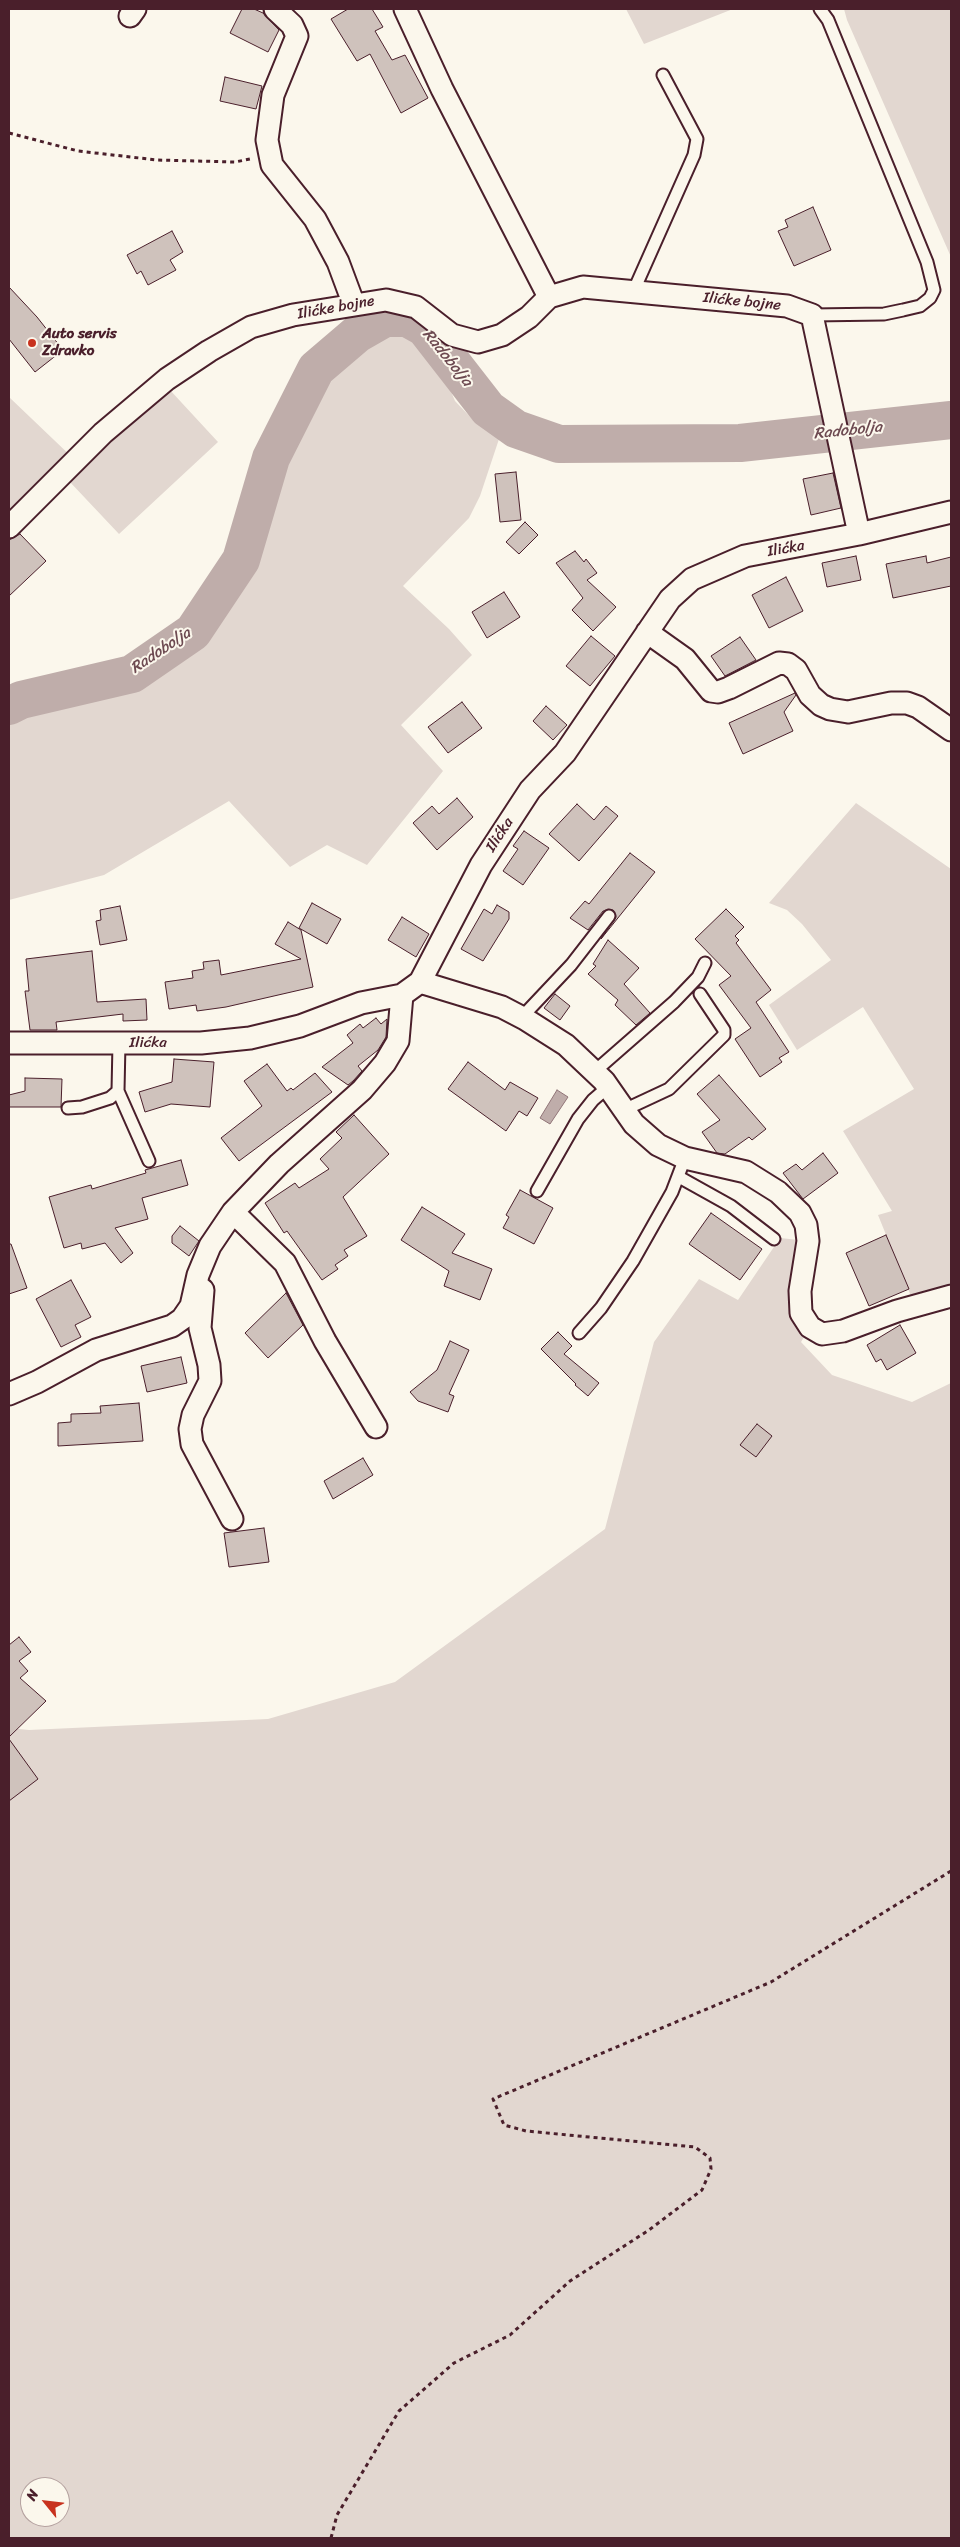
<!DOCTYPE html>
<meta charset="utf-8">
<style>
body{margin:0}
#map{position:relative;width:960px;height:2547px;overflow:hidden;background:#fbf7ec;font-family:Sriracha,sans-serif}
canvas{display:block}
.frame{position:absolute;inset:0;border:10px solid #4a1f2b;pointer-events:none}
.north{position:absolute;left:20px;top:2477px;width:50px;height:50px;box-sizing:border-box;background:#fbf7ec;border:1px solid #b4a19f;border-radius:50%;rotate:299deg;font-size:14px;font-weight:700;line-height:20px;text-align:center;color:#4a1f2b}
.north::after{content:'';display:block;margin:auto;width:18px;height:22px;background:#c8321e;clip-path:polygon(50% 0,100% 100%,50% 72%,0 100%)}
</style>
<div id="map">
<canvas width="960" height="2547"></canvas>
<div class="frame"></div>
<div class="north">N</div>
</div>
<script>
const ctx = document.querySelector('canvas').getContext('2d');
ctx.lineJoin = 'round';
function paint(path, color) {
  ctx.fillStyle = color;
  ctx.fill(path, 'evenodd');
}
function toPath(rows) {
  const path = new Path2D();
  for (const r of rows) {
    path.moveTo(r[0], r[1]);
    for (let i = 2; i < r.length; i += 2) path.lineTo(r[i], r[i + 1]);
  }
  return path;
}
function trace(path, color, width, dash) {
  ctx.strokeStyle = color;
  ctx.lineWidth = width;
  ctx.lineCap = dash ? 'butt' : 'round';
  ctx.setLineDash(dash || []);
  ctx.stroke(path);
}
function write(font, color, halo, rows, align = 'center') {
  ctx.font = font + ' Sriracha,sans-serif';
  ctx.lineWidth = 4;
  ctx.setLineDash([]);
  ctx.textBaseline = 'middle';
  ctx.strokeStyle = halo;
  ctx.fillStyle = color;
  for (const [text, x, y, turn = 0] of rows) {
    ctx.save();
    ctx.translate(x, y);
    ctx.rotate((+turn || 0) * Math.PI / 180);
    ctx.textAlign = isNaN(turn) ? turn : align;
    if (halo) ctx.strokeText(text, 0, 0);
    ctx.fillText(text, 0, 0);
    ctx.restore();
  }
}
const green = toPath([
 [626,9,733,9,644,44],
 [844,9,951,9,951,257,847,20],
 [397,328,412,332,439,363,455,401,476,423,499,439,480,496,469,518,403,586,449,629,472,655,401,725,443,771,367,865,327,845,290,867,229,801,104,875,9,900,9,716,83,691,162,673,188,656,223,609,242,576,254,545,267,494,285,450,310,404,332,377,385,333],
 [169,389,218,442,119,534,69,481],
 [9,397,76,461,9,527],
 [856,803,951,869,951,1296,915,1306,878,1215,892,1211,843,1131,914,1089,863,1007,797,1050,769,1005,831,960,802,924,787,910,769,903],
 [780,1238,808,1241,810,1327,801,1342,832,1375,912,1402,951,1383,951,2538,9,2538,9,1728,29,1730,268,1719,395,1682,605,1529,654,1342,699,1279,738,1300],
 [30,2487,60,2487,60,2517,30,2517]
]);
const water = toPath([
 [557,1090,568,1097,550,1124,540,1118,557,1090]
]);
const river = toPath([
 [9,706,21,700,132,674,193,632,241,560,271,458,316,369,357,334,385,318,407,318,425,328,488,409,516,429,559,444,740,443,951,420]
]);
const building = toPath([
 [242,9,254,9,263,13,279,30,268,52,230,33,242,9],
 [348,9,372,9,383,27,375,31,392,60,405,55,428,98,401,113,370,54,357,61,331,19,348,9],
 [225,77,262,86,256,109,220,101,225,77],
 [813,207,831,250,794,266,778,231,788,227,785,220,813,207],
 [172,231,183,252,170,260,176,270,148,285,141,271,137,274,127,255,172,231],
 [9,287,37,317,63,350,35,372,9,339,9,287],
 [516,472,521,520,500,522,495,474,516,472],
 [833,473,841,508,811,515,803,479,833,473],
 [525,522,538,535,519,554,506,542,525,522],
 [20,534,46,561,9,596,9,540,20,534],
 [575,551,584,562,586,559,597,573,587,580,616,607,593,631,572,610,583,598,556,563,575,551],
 [856,556,861,580,827,587,822,563,856,556],
 [926,556,927,563,951,557,951,586,893,598,886,564,926,556],
 [786,577,803,611,769,628,752,595,786,577],
 [504,592,520,617,487,638,472,612,504,592],
 [591,636,615,656,590,686,566,666,591,636],
 [740,637,756,660,725,676,711,656,740,637],
 [795,693,796,695,784,712,793,731,743,754,729,723,795,693],
 [462,702,482,728,448,753,428,727,462,702],
 [546,706,567,725,553,740,533,721,546,706],
 [457,798,473,817,437,850,413,823,432,806,439,814,457,798],
 [577,804,594,820,606,806,618,816,579,861,549,834,577,804],
 [524,831,549,848,523,885,503,871,518,849,513,846,524,831],
 [630,853,655,872,601,939,616,917,613,910,603,911,588,930,570,918,585,901,589,904,630,853],
 [312,903,341,919,327,944,299,928,312,903],
 [497,905,509,912,509,919,483,961,461,949,484,909,492,914,497,905],
 [120,906,127,940,100,945,96,921,101,920,100,910,120,906],
 [726,909,744,927,735,936,739,940,736,943,771,990,756,1002,789,1052,779,1058,782,1062,760,1077,735,1039,751,1028,719,985,731,976,695,939,726,909],
 [402,917,429,934,416,957,388,940,402,917],
 [288,922,301,930,313,987,226,1007,197,1011,196,1005,169,1009,165,982,193,978,192,971,204,969,203,962,219,960,221,975,301,959,275,944,288,922],
 [608,940,639,968,624,984,650,1013,636,1025,615,1005,618,1000,588,974,596,966,593,964,608,940],
 [92,951,97,1002,146,999,147,1020,123,1021,123,1014,56,1022,57,1030,30,1030,25,991,29,991,26,959,92,951],
 [555,994,570,1006,560,1020,544,1008,555,994],
 [376,1018,381,1024,387,1019,386,1037,378,1050,358,1066,362,1071,353,1081,348,1085,322,1067,353,1043,347,1035,360,1024,363,1028,376,1018],
 [174,1059,214,1062,210,1107,171,1104,145,1112,139,1092,172,1082,174,1059],
 [468,1062,505,1090,510,1082,538,1098,527,1116,519,1111,506,1131,448,1089,468,1062],
 [267,1064,287,1091,291,1088,293,1090,315,1073,332,1092,239,1161,221,1138,262,1106,244,1081,267,1064],
 [719,1075,766,1129,752,1140,749,1137,725,1154,717,1153,702,1132,720,1120,697,1094,719,1075],
 [25,1078,62,1079,61,1107,9,1107,9,1095,25,1091,25,1078],
 [354,1115,389,1154,343,1197,367,1236,344,1250,348,1256,335,1265,338,1269,322,1280,287,1231,284,1233,265,1203,295,1183,299,1188,329,1169,320,1159,342,1138,336,1132,354,1115],
 [823,1153,838,1173,803,1199,783,1173,796,1164,802,1170,823,1153],
 [181,1160,188,1185,142,1198,148,1219,115,1228,133,1253,121,1263,105,1243,82,1249,81,1243,64,1248,49,1197,91,1185,92,1189,146,1173,145,1170,181,1160],
 [520,1190,553,1208,534,1244,503,1228,509,1217,506,1215,520,1190],
 [422,1207,465,1234,452,1253,492,1269,480,1300,444,1286,449,1271,401,1240,422,1207],
 [711,1213,762,1249,740,1280,689,1244,711,1213],
 [180,1226,199,1241,189,1256,172,1243,172,1236,180,1226],
 [886,1235,909,1289,869,1306,846,1253,886,1235],
 [9,1244,11,1244,27,1288,9,1294,9,1244],
 [71,1280,91,1317,75,1325,81,1337,61,1347,36,1299,71,1280],
 [286,1293,303,1325,268,1358,245,1333,286,1293],
 [900,1325,916,1353,887,1370,881,1359,876,1362,867,1345,900,1325],
 [558,1332,572,1346,564,1354,599,1383,588,1396,575,1385,576,1384,541,1349,558,1332],
 [450,1341,469,1350,449,1394,454,1396,448,1412,418,1401,410,1392,437,1370,450,1341],
 [181,1357,187,1383,147,1392,141,1366,181,1357],
 [139,1403,143,1441,58,1446,58,1423,71,1422,71,1414,101,1413,100,1406,139,1403],
 [757,1424,772,1436,756,1457,740,1445,757,1424],
 [363,1458,373,1475,333,1499,324,1481,363,1458],
 [264,1528,269,1562,229,1567,224,1533,264,1528],
 [19,1637,31,1652,19,1661,28,1671,20,1678,46,1701,9,1737,9,1645,19,1637],
 [9,1739,38,1779,9,1801,9,1739]
]);
const path = toPath([
 [9,133,78,151,157,160,235,162,250,159],
 [331,2538,337,2515,399,2411,454,2363,510,2335,570,2281,649,2230,702,2190,711,2169,710,2158,695,2147,526,2131,504,2125,493,2099,771,1982,951,1871]
]);
const lane = toPath([
 [634,290,694,155,697,139,663,75],
 [812,315,884,314,903,310,920,306,930,298,934,290,927,262,828,20,820,9],
 [522,1017,571,965,609,916],
 [119,1043,118,1091,149,1161],
 [594,1072,674,1002,698,977,705,963],
 [68,1108,82,1107,110,1098,118,1091],
 [624,1110,669,1089,724,1035,724,1030,700,994],
 [679,1177,731,1206,774,1239],
 [537,1191,578,1119,593,1100,608,1087],
 [579,1333,601,1308,633,1261,672,1192,685,1158]
]);
const street = toPath([
 [275,9,292,25,297,36,273,95,267,140,272,165,315,219,338,262,354,305],
 [405,9,442,89,549,297],
 [130,16,135,9],
 [9,527,103,433,167,379,209,351,251,327,293,315,386,300,416,307,452,335,478,342,502,335,529,317,549,297,583,287,787,306,812,315,859,534],
 [647,632,685,659,711,691,718,692,729,688,779,663,788,664,796,670,810,695,821,705,830,709,848,712,891,703,907,703,918,707,951,730],
 [420,982,502,1007,525,1019,566,1045,604,1081,634,1124,658,1145,685,1158,746,1172,778,1192,800,1213,806,1225,808,1241,800,1291,801,1313,810,1327,822,1334,843,1331,897,1311,951,1296],
 [9,1043,201,1043,250,1038,300,1026,361,1003,402,995,420,982,481,865,530,790,565,753,670,599,692,579,745,556,859,534,951,512],
 [233,1212,285,1263,325,1341,376,1427],
 [203,1290,200,1328,209,1365,210,1381,193,1415,190,1429,192,1444,232,1519],
 [9,1394,37,1382,96,1350,172,1326,182,1319,191,1306,198,1275,210,1246,233,1212,279,1164,362,1090,385,1063,398,1041,402,995]
]);
const markers = [
 [32,343,5,"#c8321e"]
];
const streetNames = [
 ["Ilićke bojne",742,302,6],
 ["Ilićke bojne",336,308,-10],
 ["Ilićka",786,549,-10],
 ["Ilićka",500,835,-57],
 ["Ilićka",148,1043]
];
const poiNames = [
 ["Auto servis",42,334],
 ["Zdravko",42,351]
];
const waterNames = [
 ["Radobolja",447,358,51],
 ["Radobolja",848,431,-6],
 ["Radobolja",161,651,-34]
];
paint(green, '#e2d7d0');
paint(water, '#bfadaa');
trace(water, '#907477', 1);
trace(river, '#bfadaa', 38);
paint(building, '#cfc2bc');
trace(building, '#4a1f2b', 1);
trace(lane, '#4a1f2b', 15);
trace(street, '#4a1f2b', 25);
trace(path, '#4a1f2b', 3, [4, 4]);
trace(lane, '#fbf7ec', 11);
trace(street, '#fbf7ec', 21);
for (const [x, y, r, color] of markers) {
  const dot = new Path2D();
  dot.arc(x, y, r, 0, 2 * Math.PI);
  ctx.fillStyle = color;
  ctx.fill(dot);
  trace(dot, '#fbf7ec', 2);
}
write('15px', '#4a1f2b', '#fbf7ec', streetNames);
write('bold 15px', '#4a1f2b', '#fbf7ec', poiNames, 'left');
write('italic 16px', '#6d4a51', '#fbf7ec', waterNames);
</script>
